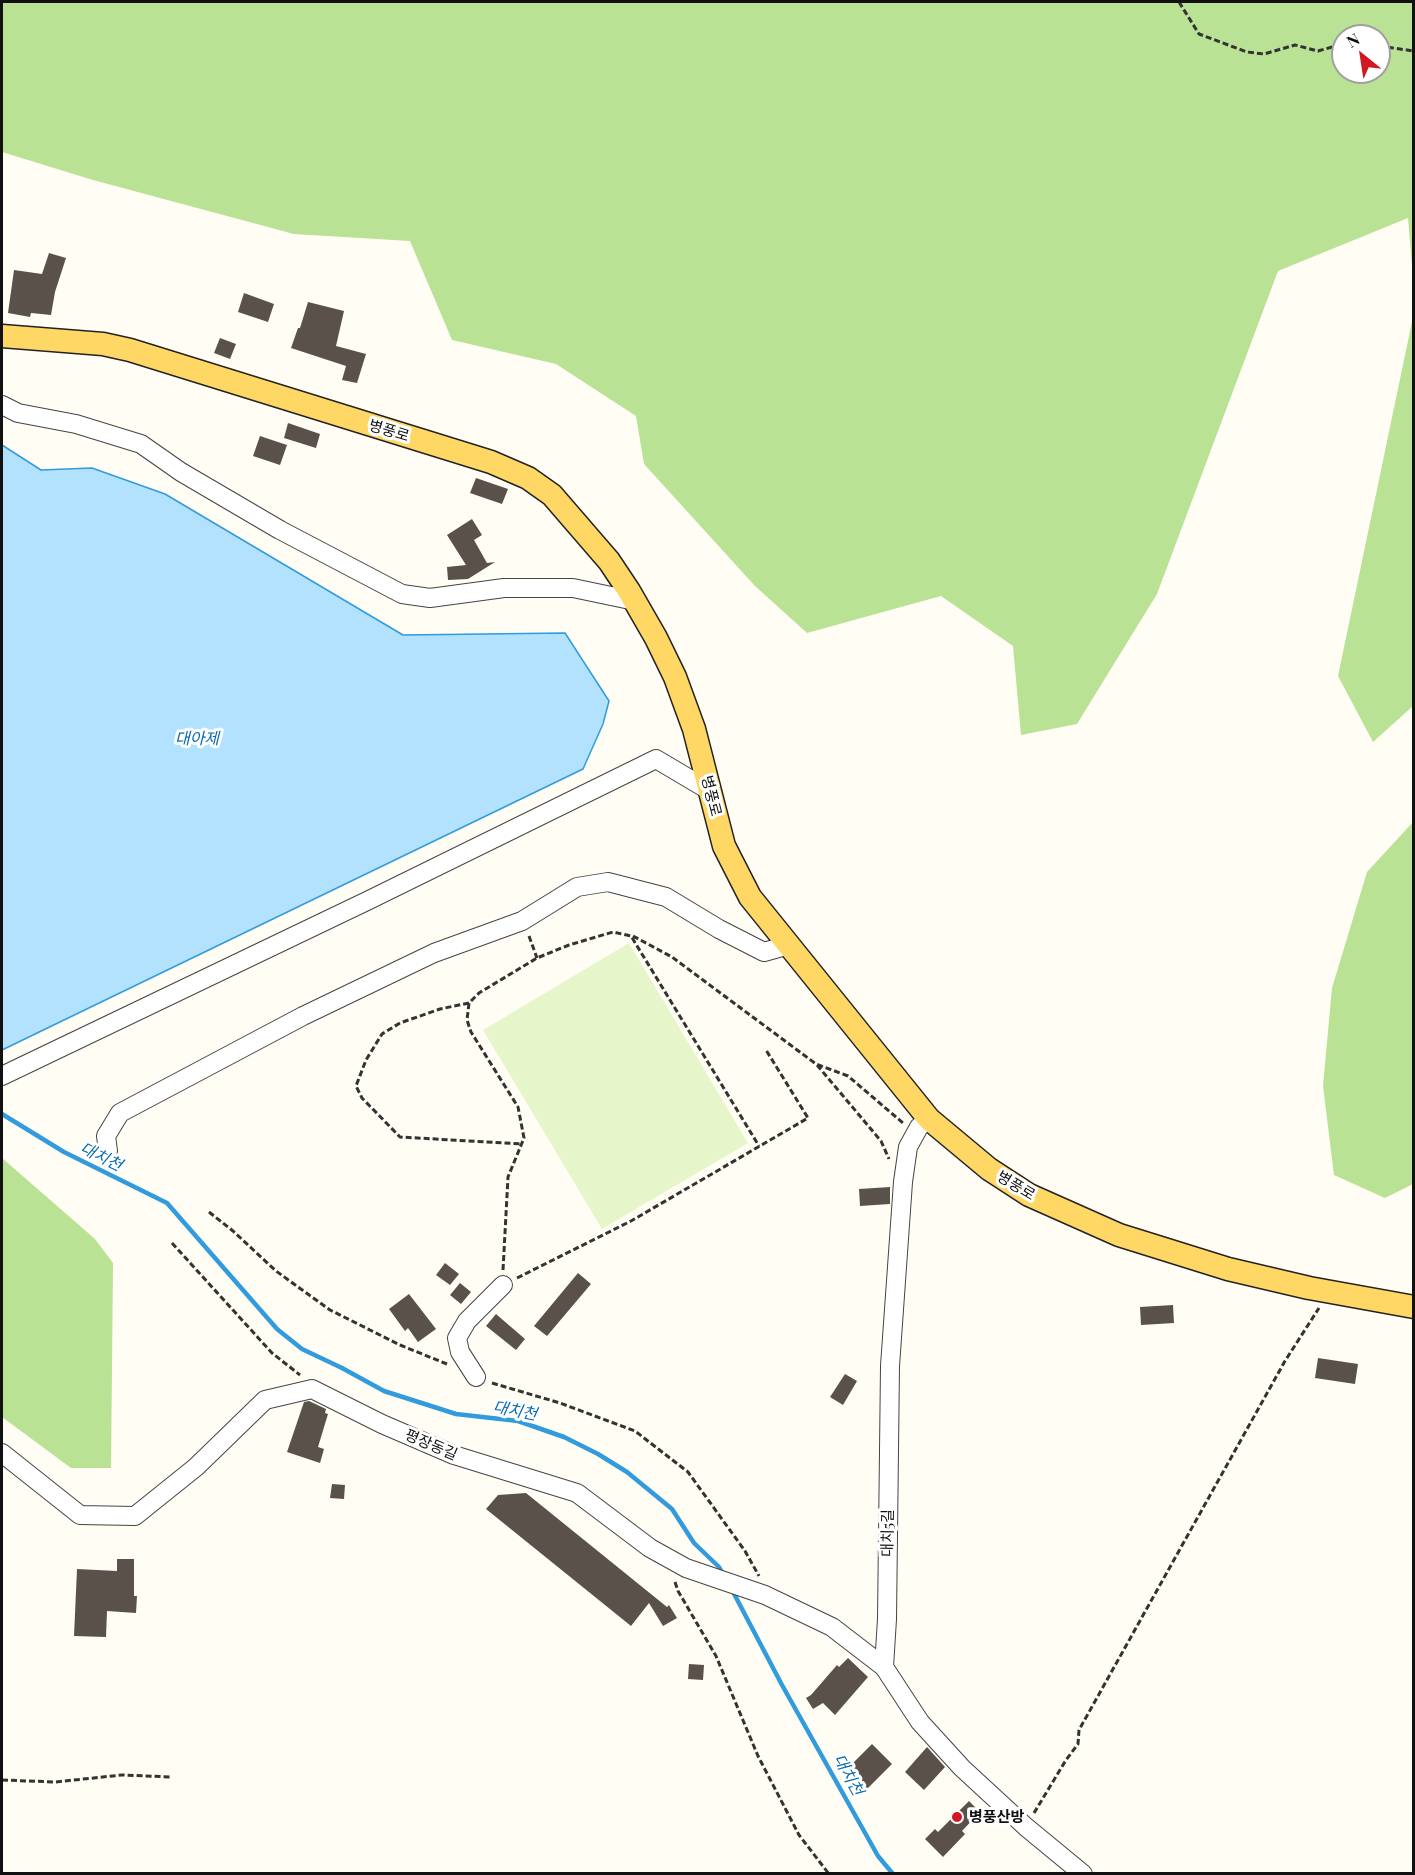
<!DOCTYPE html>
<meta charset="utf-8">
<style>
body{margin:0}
#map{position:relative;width:1415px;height:1875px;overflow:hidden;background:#fffdf4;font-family:"Playfair Display",serif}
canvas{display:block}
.frame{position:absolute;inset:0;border:3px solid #111;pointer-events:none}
.north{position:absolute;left:1331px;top:24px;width:60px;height:60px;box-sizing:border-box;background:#fff;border:2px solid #a0a0a0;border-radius:50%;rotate:330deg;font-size:16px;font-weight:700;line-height:24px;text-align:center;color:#111}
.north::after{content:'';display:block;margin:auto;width:21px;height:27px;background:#d21723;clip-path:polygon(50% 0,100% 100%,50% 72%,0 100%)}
</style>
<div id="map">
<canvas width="1415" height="1875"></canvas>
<div class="frame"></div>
<div class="north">N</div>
</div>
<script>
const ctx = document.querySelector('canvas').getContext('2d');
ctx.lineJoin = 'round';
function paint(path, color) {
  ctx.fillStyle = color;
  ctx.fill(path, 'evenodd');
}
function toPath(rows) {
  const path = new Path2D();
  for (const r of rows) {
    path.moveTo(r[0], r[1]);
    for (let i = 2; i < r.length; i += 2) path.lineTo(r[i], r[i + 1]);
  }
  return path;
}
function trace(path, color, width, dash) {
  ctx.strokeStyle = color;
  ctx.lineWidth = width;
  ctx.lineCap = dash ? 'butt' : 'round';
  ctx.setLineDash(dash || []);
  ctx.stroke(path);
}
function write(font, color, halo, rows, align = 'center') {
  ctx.font = font + ' "Playfair Display","Noto Sans KR",serif';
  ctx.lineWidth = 6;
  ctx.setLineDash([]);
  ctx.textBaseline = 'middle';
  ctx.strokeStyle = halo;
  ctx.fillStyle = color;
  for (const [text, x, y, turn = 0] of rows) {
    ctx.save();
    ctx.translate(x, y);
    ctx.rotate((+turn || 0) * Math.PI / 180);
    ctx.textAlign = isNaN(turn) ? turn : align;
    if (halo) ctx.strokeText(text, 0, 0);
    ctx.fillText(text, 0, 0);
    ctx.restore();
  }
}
const forest = toPath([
 [2,2,1413,2,1413,277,1408,218,1278,271,1157,594,1077,724,1021,735,1013,646,941,596,807,633,755,586,644,464,636,416,556,364,452,340,410,241,294,234,93,180,2,152],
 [1343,36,1379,36,1379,72,1343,72],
 [1413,317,1413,706,1373,742,1338,676],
 [1413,822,1413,1184,1385,1198,1334,1175,1323,1086,1332,988,1367,872],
 [2,1158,95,1239,113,1263,111,1468,71,1468,2,1417]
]);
const pitch = toPath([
 [629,943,748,1143,602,1229,483,1030]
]);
const water = toPath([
 [2,445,41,470,92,468,165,494,403,635,565,633,609,701,603,724,583,769,2,1050,2,445]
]);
const stream = toPath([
 [2,1114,64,1152,167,1203,277,1329,302,1349,342,1368,384,1391,456,1414,518,1421,564,1437,598,1454,627,1472,672,1509,694,1543,719,1567,724,1576],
 [731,1588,782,1685,878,1856,893,1874]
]);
const building = toPath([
 [49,253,66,258,55,292,51,315,31,313,30,317,8,313,14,270,42,274],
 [244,293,274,304,268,322,238,312],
 [308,302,344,311,336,346,366,354,357,383,342,380,346,366,291,348,298,328,300,328],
 [220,338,236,344,230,359,214,353],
 [288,423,320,434,316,448,284,438],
 [260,436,287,445,280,465,253,456],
 [476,478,508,489,502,504,470,493],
 [472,519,482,535,474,540,487,563,495,562,468,579,448,580,447,567,466,565,447,535],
 [890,1187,890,1204,860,1206,859,1189],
 [445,1263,459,1274,450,1285,436,1275],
 [578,1273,591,1284,547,1336,534,1326],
 [460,1283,471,1292,461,1304,450,1295],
 [409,1294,436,1329,418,1342,408,1328,405,1331,389,1309],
 [1173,1305,1174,1323,1141,1325,1140,1307],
 [496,1314,525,1339,516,1350,486,1326],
 [1318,1358,1358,1364,1355,1384,1315,1378],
 [845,1374,857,1381,843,1405,830,1397],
 [309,1401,326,1409,325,1413,328,1414,318,1447,324,1449,320,1463,287,1452,304,1402],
 [332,1484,345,1485,344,1499,330,1498],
 [526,1493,667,1607,669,1605,677,1618,663,1626,649,1603,631,1626,486,1509,498,1495],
 [117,1559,134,1559,134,1596,137,1596,136,1613,107,1611,106,1637,74,1636,77,1569,117,1571],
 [848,1658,868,1677,835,1715,823,1703,813,1709,806,1698,811,1695,837,1665,839,1667],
 [689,1664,704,1665,703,1680,688,1679],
 [872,1744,892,1764,862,1794,842,1774],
 [927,1747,945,1767,924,1790,905,1772],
 [969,1801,980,1812,962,1831,965,1834,943,1857,925,1839,935,1829,938,1832]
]);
const path = toPath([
 [1179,2,1199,34,1247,52,1264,54,1295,45,1318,51,1343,44],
 [1379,46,1414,51],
 [529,936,537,958],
 [633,936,672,957,816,1064,848,1076,903,1123],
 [469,1003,440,1009,400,1023,382,1034,366,1060,356,1086,362,1098,400,1137,522,1144],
 [817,1065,881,1141,889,1159],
 [209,1212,233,1231,276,1271,330,1310,400,1345,447,1364],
 [172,1243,272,1353,300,1375],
 [503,1270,508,1177,524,1138,518,1107,471,1032,467,1020,469,1003,479,993,537,958,569,945,613,932,631,936,759,1146],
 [517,1278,631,1221,808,1118,766,1050],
 [492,1383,560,1403,635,1431,688,1472,745,1551,759,1576],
 [675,1582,678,1591,716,1656,758,1756,799,1835,829,1874],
 [2,1780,55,1782,122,1775,170,1777],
 [1034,1813,1066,1760,1078,1744,1079,1730,1285,1361,1319,1308]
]);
const minor = toPath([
 [2,405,18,413,76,424,141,444,181,472,280,530,402,594,430,598,504,588,573,588,635,601],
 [2,1076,367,901,656,759,710,791],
 [929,1119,919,1127,908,1147,903,1182,890,1366,887,1619,884,1667,920,1722,962,1768,1026,1827,1083,1874],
 [108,1151,106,1136,120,1113,303,1016,434,953,522,921,577,887,608,882,666,897,719,929,764,952,789,945],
 [476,1377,460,1352,457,1338,467,1321,503,1285],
 [2,1453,80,1515,135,1516,196,1467,265,1400,312,1389,382,1424,454,1455,577,1493,650,1548,686,1568,765,1595,832,1627,884,1667]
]);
const major = toPath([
 [2,336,103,344,130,350,491,462,528,478,552,495,609,561,629,591,656,638,675,677,694,729,724,846,750,897,929,1119,989,1169,1029,1195,1119,1235,1228,1269,1309,1288,1414,1307]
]);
const markers = [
 [957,1817,6,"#d21723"]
];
const streetNames = [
 ["병풍로",389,431,17],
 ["병풍로",711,796,76],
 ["병풍로",1016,1186,31],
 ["평장동길",431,1445,23],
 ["대치5길",888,1533,-89]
];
const poiNames = [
 ["병풍산방",969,1817]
];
const waterNames = [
 ["대아제",197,739],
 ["대치천",101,1157,26],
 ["대치천",515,1411,11],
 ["대치천",848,1775,61]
];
paint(forest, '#b9e295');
paint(pitch, '#e7f5cb');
paint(water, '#b2e2fd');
trace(water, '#319bdd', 1.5);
trace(stream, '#319bdd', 4.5);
paint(building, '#5b514b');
trace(minor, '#444', 20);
trace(major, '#222', 25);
trace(path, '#333', 3, [6, 3]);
trace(minor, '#fff', 18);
trace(major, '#ffd764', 22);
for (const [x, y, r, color] of markers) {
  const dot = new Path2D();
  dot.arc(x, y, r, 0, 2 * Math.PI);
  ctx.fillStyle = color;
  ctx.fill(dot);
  trace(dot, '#fff', 2);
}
write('15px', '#111', '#fff', streetNames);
write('bold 15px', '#111', '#fff', poiNames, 'left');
write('italic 16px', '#096cb3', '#fff', waterNames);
</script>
